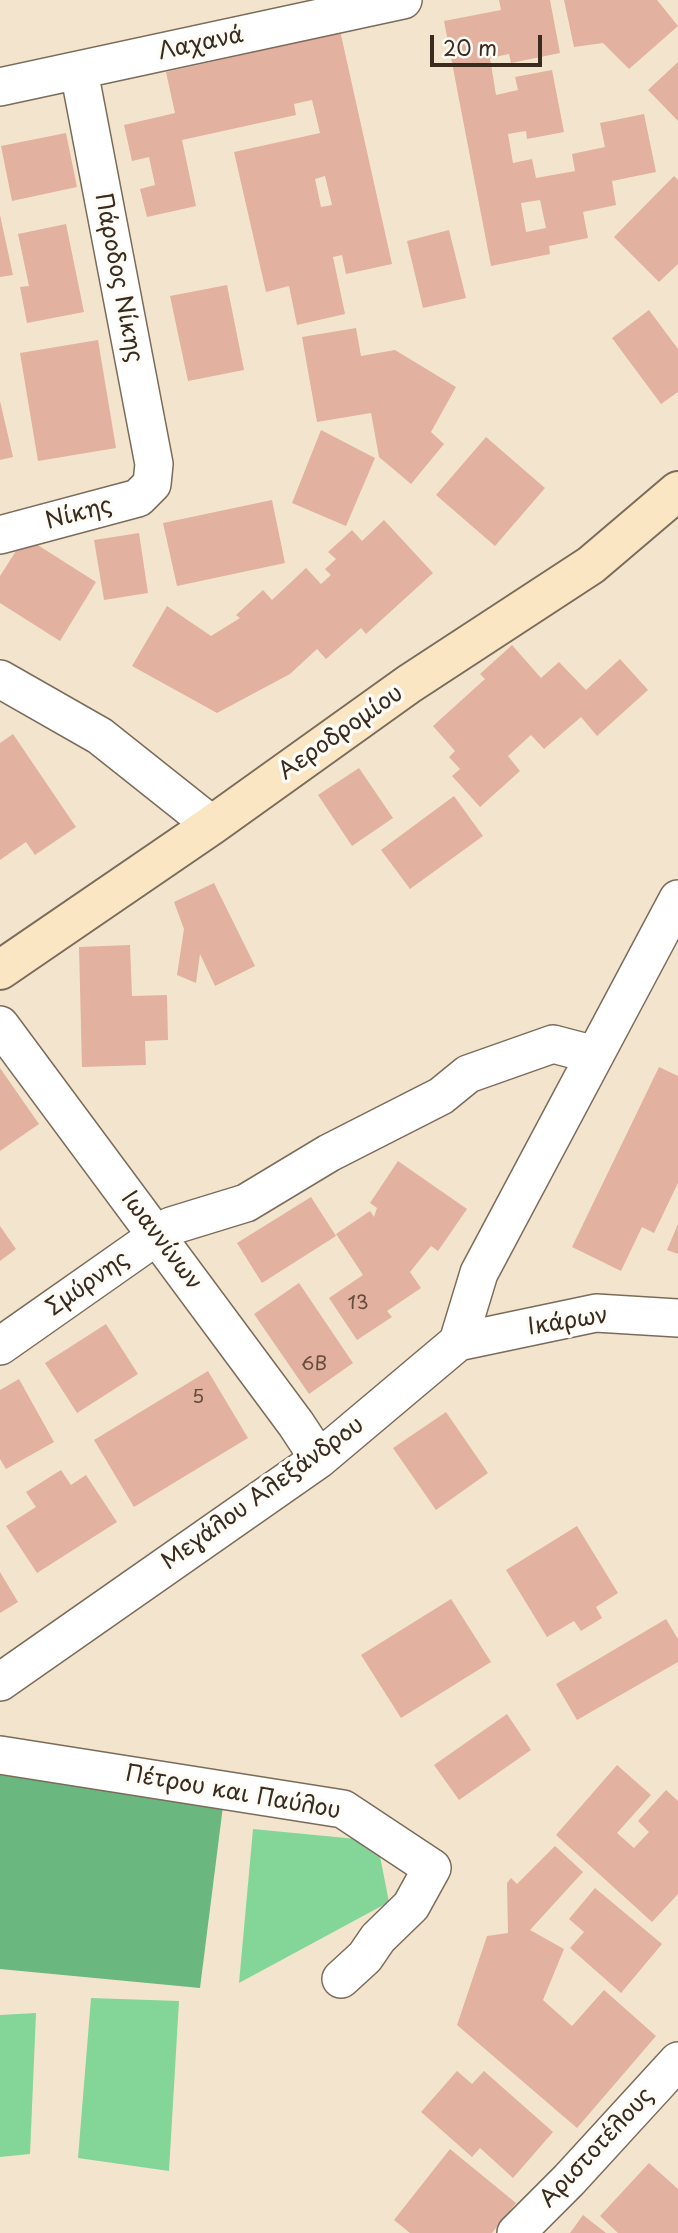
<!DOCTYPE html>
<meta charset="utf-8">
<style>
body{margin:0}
#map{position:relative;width:678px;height:2233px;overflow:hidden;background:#f3e5cd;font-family:"Playpen Sans",sans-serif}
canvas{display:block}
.scale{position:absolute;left:430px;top:35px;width:112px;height:32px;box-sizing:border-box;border:4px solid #3b2a1e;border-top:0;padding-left:9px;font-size:21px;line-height:24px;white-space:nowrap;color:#3b2a1e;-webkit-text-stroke:5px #fdfcf7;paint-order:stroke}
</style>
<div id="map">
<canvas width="678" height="2233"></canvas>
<div class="scale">20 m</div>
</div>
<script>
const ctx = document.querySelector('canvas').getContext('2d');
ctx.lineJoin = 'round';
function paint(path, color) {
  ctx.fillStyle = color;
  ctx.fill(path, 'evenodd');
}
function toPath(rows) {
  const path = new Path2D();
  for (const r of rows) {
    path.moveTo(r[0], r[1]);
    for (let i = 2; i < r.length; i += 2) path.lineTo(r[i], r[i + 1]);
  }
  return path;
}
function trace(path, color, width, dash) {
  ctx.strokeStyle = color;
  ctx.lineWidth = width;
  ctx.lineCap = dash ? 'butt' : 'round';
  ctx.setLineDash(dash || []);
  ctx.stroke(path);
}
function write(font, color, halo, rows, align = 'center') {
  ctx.font = font + ' "Playpen Sans",sans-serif';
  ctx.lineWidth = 7;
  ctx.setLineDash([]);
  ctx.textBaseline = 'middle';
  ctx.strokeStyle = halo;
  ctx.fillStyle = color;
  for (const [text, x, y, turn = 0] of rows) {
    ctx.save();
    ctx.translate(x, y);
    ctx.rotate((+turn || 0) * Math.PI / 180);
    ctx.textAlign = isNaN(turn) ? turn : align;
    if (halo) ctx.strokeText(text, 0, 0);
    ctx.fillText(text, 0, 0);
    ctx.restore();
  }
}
const green = toPath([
 [253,1829,377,1841,389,1902,239,1983],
 [91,1998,179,2001,169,2171,78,2158],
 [36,2013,30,2154,0,2157,0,2015]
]);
const forest = toPath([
 [0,1771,223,1806,200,1988,0,1969]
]);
const building = toPath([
 [499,0,550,0,560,53,511,63,509,54,490,58,496,95,518,90,515,77,552,70,564,132,527,139,526,131,508,134,513,163,532,159,536,178,575,171,572,154,605,147,600,123,644,114,656,172,612,181,616,205,583,212,588,238,549,246,550,254,491,266,444,21,501,10],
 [540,200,546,228,526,232,521,203],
 [564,0,657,0,678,26,629,69,603,43,574,47],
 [339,26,392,264,346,274,342,255,333,257,345,314,297,325,289,286,266,292,234,152,320,133,312,100,294,104,296,115,182,140,196,206,147,217,140,189,155,185,149,157,132,161,124,125,175,113,166,72,300,42,298,35],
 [325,176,332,205,321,207,315,179],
 [678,62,678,121,648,90],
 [66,133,77,187,12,201,1,146],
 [674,176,678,180,678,264,659,282,614,237],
 [0,215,13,275,0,277],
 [66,224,84,312,27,323,20,287,29,286,18,234],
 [449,230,466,298,423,308,407,241],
 [227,285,244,370,188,381,170,296],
 [649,310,678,349,678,392,661,404,612,338],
 [356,328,361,356,395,350,456,387,431,432,444,444,411,484,379,457,371,413,317,422,302,337],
 [98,340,116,448,38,461,20,353],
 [0,401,13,457,0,460],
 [321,430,375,458,346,526,292,503],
 [486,437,545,488,495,546,436,495],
 [272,500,285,563,177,586,163,523],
 [384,520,433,573,366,634,361,628,326,659,317,649,290,674,217,713,132,666,167,606,211,636,240,618,236,615,263,590,272,600,306,568,321,584,331,575,325,569,336,559,328,552,352,530,362,541],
 [139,533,148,593,104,600,94,540],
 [25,537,96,582,60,641,0,603,0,576],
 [512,645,541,678,559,662,586,690,620,659,648,690,597,736,581,717,544,749,531,735,508,756,520,771,480,807,452,776,460,769,449,757,455,751,433,726,485,679,480,674],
 [13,734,76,827,35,855,26,842,0,860,0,743],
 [359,768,393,818,352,846,318,795],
 [454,796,483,836,410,889,381,850],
 [214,883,255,966,215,986,200,954,196,983,177,975,184,929,174,902],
 [130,945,132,996,167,995,168,1040,145,1041,146,1065,82,1067,79,947],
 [659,1067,678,1076,678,1183,654,1233,642,1227,621,1271,572,1247],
 [0,1068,39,1124,0,1151],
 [398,1161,467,1209,438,1251,431,1246,410,1272,421,1288,387,1311,392,1317,357,1340,329,1298,363,1275,336,1234,370,1211,374,1217,377,1208,370,1203],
 [311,1197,336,1236,262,1283,237,1243],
 [678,1224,678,1254,667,1250],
 [0,1226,16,1249,0,1261],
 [299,1283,353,1363,309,1394,254,1314],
 [106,1324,138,1374,77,1413,45,1363],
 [208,1371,248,1438,134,1507,94,1440],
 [19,1379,54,1442,6,1469,0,1459,0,1390],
 [446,1412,488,1473,436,1510,393,1448],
 [61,1470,71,1485,86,1475,117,1522,37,1573,6,1526,36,1507,26,1492],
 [577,1526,618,1593,596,1607,602,1618,581,1631,574,1621,547,1637,506,1570],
 [0,1572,18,1602,0,1613],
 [451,1599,491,1662,401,1718,361,1655],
 [666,1619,678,1639,678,1662,577,1720,556,1684],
 [507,1714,531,1750,459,1800,434,1765],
 [617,1765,651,1795,617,1833,634,1848,649,1832,638,1821,666,1790,678,1801,678,1894,652,1922,556,1835],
 [555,1846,583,1872,530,1930,564,1949,543,2000,572,2026,604,1990,656,2036,577,2128,457,2025,487,1936,508,1933,507,1883,511,1878,517,1884],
 [595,1888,662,1944,621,1993,570,1948,584,1932,569,1919],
 [457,2071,472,2084,484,2071,553,2132,513,2178,480,2148,472,2157,421,2112],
 [450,2149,516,2203,492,2233,410,2233,394,2220],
 [649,2163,678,2189,678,2233,618,2233,600,2216],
 [583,2215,606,2233,570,2233]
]);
const street = toPath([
 [0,87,403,0],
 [0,535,138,498,152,484,154,464,79,71],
 [0,679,100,736,212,825],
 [0,1025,296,1424,319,1459],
 [458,1342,596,1313,678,1318],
 [0,1346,171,1226,246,1203,329,1153,441,1096,468,1074,553,1044,595,1055],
 [0,1682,319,1459,458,1342,479,1273,678,899],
 [0,1755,343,1809,432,1868,411,1906,378,1938,365,1957,341,1979],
 [516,2233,569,2180,678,2061]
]);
const secondary = toPath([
 [0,970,212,825,409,684,591,565,678,491]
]);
const numberNames = [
 ["13",358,1304],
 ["6B",314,1365],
 ["5",198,1398]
];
const streetNames = [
 ["Λαχανά",201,44,-12],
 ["Πάροδος Νίκης",118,278,79],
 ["Νίκης",79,514,-15],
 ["Αεροδρομίου",341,733,-35],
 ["Ιωαννίνων",161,1241,53],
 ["Σμύρνης",88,1284,-35],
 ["Ικάρων",568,1322,-9],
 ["Μεγάλου Αλεξάνδρου",263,1494,-36],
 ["Πέτρου και Παύλου",233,1793,10],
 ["Αριστοτέλους",597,2148,-47]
];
paint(green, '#83d698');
paint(forest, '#6ab780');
paint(building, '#e2b19f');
trace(street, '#7b6b5b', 40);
trace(secondary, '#7b6b5b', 42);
trace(street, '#fff', 37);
trace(secondary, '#fbe6c4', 38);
write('19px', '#654c3e', null, numberNames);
write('23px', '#3b2a1e', '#fdfcf7', streetNames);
</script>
